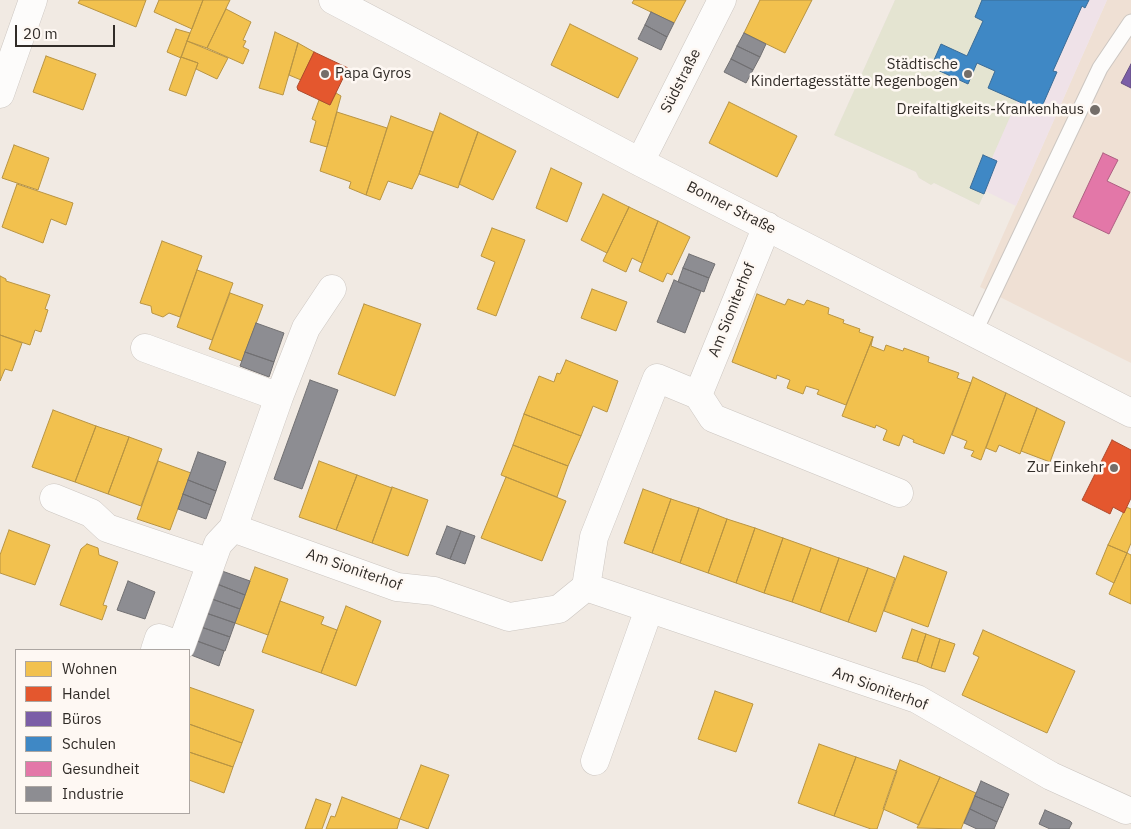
<!DOCTYPE html>
<meta charset="utf-8">
<style>
body{margin:0}
#map{position:relative;width:1131px;height:829px;overflow:hidden;background:#f1eae3;font-family:"IBM Plex Sans",sans-serif}
canvas{display:block}
.legend{position:absolute;left:15px;top:649px;width:175px;height:165px;box-sizing:border-box;background:#fef8f3;border:1px solid #aca6a2;margin:0;padding:6px 9px;list-style:none;font-size:15px;color:#312c28}
.legend li{display:flex;align-items:center;gap:10px;height:25px}
.legend b{width:25px;border:1px solid #aca6a2}
.scale{position:absolute;left:15px;top:25px;width:100px;height:22px;box-sizing:border-box;border:2px solid #312c28;border-top:0;padding-left:6px;font-size:15px;line-height:18px;white-space:nowrap;color:#312c28;-webkit-text-stroke:4px #fef8f3;paint-order:stroke}
</style>
<div id="map">
<canvas width="1131" height="829"></canvas>
<ul class="legend">
<li><b style="height:14px;background:#f2c14e"></b>Wohnen</li>
<li><b style="height:14px;background:#e4572e"></b>Handel</li>
<li><b style="height:14px;background:#7b5ea7"></b>Büros</li>
<li><b style="height:14px;background:#3f88c5"></b>Schulen</li>
<li><b style="height:14px;background:#e377a8"></b>Gesundheit</li>
<li><b style="height:14px;background:#8d8d92"></b>Industrie</li>
</ul>
<div class="scale">20 m</div>
</div>
<script>
const ctx = document.querySelector('canvas').getContext('2d');
ctx.lineJoin = 'round';
function paint(path, color) {
  ctx.fillStyle = color;
  ctx.fill(path, 'evenodd');
}
function toPath(rows) {
  const path = new Path2D();
  for (const r of rows) {
    path.moveTo(r[0], r[1]);
    for (let i = 2; i < r.length; i += 2) path.lineTo(r[i], r[i + 1]);
  }
  return path;
}
function trace(path, color, width, dash) {
  ctx.strokeStyle = color;
  ctx.lineWidth = width;
  ctx.lineCap = dash ? 'butt' : 'round';
  ctx.setLineDash(dash || []);
  ctx.stroke(path);
}
function write(font, color, halo, rows, align = 'center') {
  ctx.font = font + ' "IBM Plex Sans",sans-serif';
  ctx.lineWidth = 5;
  ctx.setLineDash([]);
  ctx.textBaseline = 'middle';
  ctx.strokeStyle = halo;
  ctx.fillStyle = color;
  for (const [text, x, y, turn = 0] of rows) {
    ctx.save();
    ctx.translate(x, y);
    ctx.rotate((+turn || 0) * Math.PI / 180);
    ctx.textAlign = isNaN(turn) ? turn : align;
    if (halo) ctx.strokeText(text, 0, 0);
    ctx.fillText(text, 0, 0);
    ctx.restore();
  }
}
const built = toPath([
 [1107,0,1131,0,1131,363,980,287]
]);
const education = toPath([
 [895,0,1107,0,1016,206,985,191,979,205,934,183,931,185,919,178,916,172,834,135]
]);
const green = toPath([
 [895,0,982,0,983,21,967,56,941,44,931,67,967,84,977,63,995,71,988,88,1017,101,992,158,983,155,970,187,984,194,979,205,934,183,931,185,919,178,916,172,834,135]
]);
const homes = toPath([
 [80,0,146,0,136,27,78,3,80,0],
 [159,0,203,0,192,29,154,12,159,0],
 [203,0,230,0,207,48,187,41,203,0],
 [634,0,686,0,674,23,632,3,634,0],
 [760,0,812,0,785,53,744,33,760,0],
 [226,9,251,22,243,40,246,41,243,47,249,50,243,64,207,48,226,9],
 [570,24,638,58,618,98,551,65,570,24],
 [176,29,190,33,181,58,167,52,176,29],
 [275,32,298,43,283,95,259,88,275,32],
 [187,41,228,58,217,79,196,69,198,63,181,57,187,41],
 [298,43,314,52,301,80,289,75,298,43],
 [46,56,96,74,83,110,33,92,46,56],
 [181,57,198,63,186,96,169,90,181,57],
 [336,93,341,96,327,147,310,142,316,121,312,119,319,100,330,105,336,93],
 [729,102,797,136,777,177,709,143,729,102],
 [337,112,387,128,366,195,349,188,351,182,320,171,337,112],
 [440,113,478,132,458,188,419,174,440,113],
 [391,116,433,132,419,174,412,189,388,181,380,200,366,195,391,116],
 [478,132,516,151,493,200,459,184,478,132],
 [14,145,49,158,38,190,2,178,14,145],
 [551,168,582,183,567,222,536,208,551,168],
 [17,184,73,203,66,225,51,219,43,243,2,227,17,184],
 [603,194,629,207,607,253,581,240,603,194],
 [629,207,658,221,642,263,632,258,626,272,603,261,629,207],
 [658,221,690,237,672,275,667,273,663,282,639,271,658,221],
 [492,228,525,240,496,316,477,309,495,262,481,256,492,228],
 [162,241,202,256,180,317,169,313,163,317,152,313,151,306,140,303,162,241],
 [197,270,233,283,212,340,177,327,197,270],
 [0,276,6,279,6,281,50,295,45,309,48,310,41,332,35,330,30,345,0,335,0,276],
 [592,289,627,302,616,331,581,318,592,289],
 [230,293,263,305,242,361,209,349,230,293],
 [757,294,785,305,788,299,804,305,807,300,829,308,828,314,844,320,843,323,860,329,859,332,873,337,846,405,817,394,819,390,806,386,803,394,787,388,790,380,777,375,776,379,732,362,757,294],
 [364,304,421,324,395,396,338,374,364,304],
 [0,335,22,343,12,371,5,369,0,381,0,335],
 [873,337,871,346,884,351,886,345,903,351,904,348,929,357,928,362,959,373,957,378,971,383,944,454,913,442,914,440,903,435,899,446,883,440,887,430,876,425,875,428,842,416,873,337],
 [566,360,618,381,607,412,593,406,581,436,524,414,539,376,554,382,557,373,560,374,566,360],
 [973,377,1006,393,981,460,971,456,974,451,964,448,967,441,952,435,973,377],
 [1006,393,1037,408,1020,454,999,445,996,452,986,448,1006,393],
 [1037,408,1065,422,1050,462,1021,451,1037,408],
 [53,410,96,426,75,482,32,467,53,410],
 [524,414,581,436,568,466,513,445,524,414],
 [96,426,129,437,108,494,75,482,96,426],
 [129,437,162,449,141,506,108,494,129,437],
 [513,445,568,466,557,497,501,475,513,445],
 [158,461,191,473,170,530,137,519,158,461],
 [319,461,357,475,336,530,299,517,319,461],
 [357,475,392,488,372,543,336,530,357,475],
 [506,477,566,501,542,561,481,538,506,477],
 [392,487,428,500,408,556,372,543,392,487],
 [643,489,671,499,652,553,624,543,643,489],
 [671,499,699,508,680,563,652,553,671,499],
 [1126,507,1131,509,1131,543,1127,553,1108,545,1126,507],
 [699,508,727,519,708,573,680,563,699,508],
 [727,519,755,528,736,583,708,573,727,519],
 [755,528,783,538,764,593,736,583,755,528],
 [9,530,50,545,35,585,0,573,0,555,9,530],
 [783,538,811,548,792,602,764,593,783,538],
 [87,544,98,548,99,555,118,562,103,605,107,606,102,620,60,605,81,549,87,544],
 [1108,545,1127,553,1114,583,1096,574,1108,545],
 [811,548,839,558,820,612,792,602,811,548],
 [1127,553,1131,555,1131,604,1109,594,1127,553],
 [904,556,947,572,928,627,884,611,904,556],
 [839,558,868,568,848,622,820,612,839,558],
 [255,567,288,579,268,635,235,623,255,567],
 [868,568,895,578,876,632,848,622,868,568],
 [280,601,324,617,321,624,337,630,321,673,262,652,280,601],
 [346,606,381,621,356,686,321,673,346,606],
 [912,629,926,634,917,662,902,658,912,629],
 [983,630,1075,671,1047,733,962,695,979,657,973,654,983,630],
 [926,634,940,639,931,668,917,662,926,634],
 [940,639,955,644,945,672,931,668,940,639],
 [189,687,254,710,242,743,189,724,189,687],
 [715,691,753,704,736,752,698,739,715,691],
 [189,724,242,743,233,767,189,752,189,724],
 [819,744,856,757,834,816,798,803,819,744],
 [189,752,233,767,224,793,189,780,189,752],
 [856,757,897,771,877,829,871,829,834,816,856,757],
 [900,760,940,777,919,825,883,809,900,760],
 [421,765,449,775,428,829,400,819,421,765],
 [940,777,976,793,961,829,917,828,940,777],
 [342,797,400,819,397,829,326,829,331,816,335,817,342,797],
 [316,799,331,804,322,829,305,829,316,799]
]);
const shops = toPath([
 [314,52,348,68,330,105,298,90,297,87,314,52],
 [1112,440,1131,450,1131,498,1124,513,1113,507,1110,514,1082,500,1112,440]
]);
const offices = toPath([
 [1131,64,1131,88,1121,83,1131,64]
]);
const schools = toPath([
 [982,0,1089,0,1085,8,1082,6,1053,71,1057,72,1040,111,988,88,995,71,977,63,968,84,931,67,941,44,967,56,983,21,975,17,982,0],
 [983,155,997,161,984,194,970,188,983,155]
]);
const health = toPath([
 [1103,153,1118,160,1107,181,1130,192,1109,234,1073,217,1103,153]
]);
const industry = toPath([
 [651,12,674,23,667,37,645,25,651,12],
 [645,25,667,37,661,50,638,39,645,25],
 [744,33,766,44,760,57,737,46,744,33],
 [737,46,760,57,753,70,731,59,737,46],
 [731,59,753,70,746,83,724,72,731,59],
 [689,254,715,264,709,278,683,268,689,254],
 [683,268,709,278,704,292,678,282,683,268],
 [674,280,701,291,685,333,657,322,674,280],
 [256,323,284,333,274,362,245,352,256,323],
 [245,352,274,362,269,377,240,366,245,352],
 [310,380,338,390,302,489,274,479,310,380],
 [198,452,226,462,216,491,188,480,198,452],
 [188,480,216,491,211,505,183,494,188,480],
 [183,494,211,505,206,519,178,509,183,494],
 [447,526,461,531,450,559,436,554,447,526],
 [461,531,475,536,465,564,450,559,461,531],
 [222,571,250,581,245,595,217,584,222,571],
 [128,581,155,592,145,619,117,610,128,581],
 [217,584,245,595,240,609,212,599,217,584],
 [212,599,240,609,235,623,206,613,212,599],
 [206,613,235,623,230,637,201,627,206,613],
 [201,627,230,637,225,651,197,641,201,627],
 [197,641,224,651,219,666,191,655,197,641],
 [981,781,1009,794,1003,808,975,796,981,781],
 [975,796,1003,808,997,822,970,809,975,796],
 [970,809,997,822,994,829,977,829,964,823,970,809],
 [1045,810,1070,821,1072,823,1069,829,1050,829,1039,824,1045,810]
]);
const lane = toPath([
 [974,333,1100,68,1131,22]
]);
const street = toPath([
 [333,0,640,162,1131,413],
 [0,94,33,0],
 [640,162,722,0],
 [332,289,306,328,279,397,233,528,397,587,434,591,509,617,559,609,586,587,917,699,1051,776,1126,810],
 [145,348,279,397],
 [698,395,767,226],
 [54,498,91,513,107,528,211,563],
 [586,587,594,537,657,378,698,395,713,418,899,493],
 [155,650,159,638,181,646,218,544,233,528],
 [595,761,649,609]
]);
const markers = [
 [325,74,5,"#746e69"],
 [968,74,5,"#746e69"],
 [1095,110,6,"#746e69"],
 [1114,468,5,"#746e69"]
];
const poiNames = [
 ["Städtische",958,65],
 ["Kindertagesstätte Regenbogen",958,82],
 ["Papa Gyros",335,74,"left"],
 ["Dreifaltigkeits-Krankenhaus",1084,110],
 ["Zur Einkehr",1104,468]
];
const streetNames = [
 ["Südstraße",681,81,-63],
 ["Bonner Straße",731,208,27],
 ["Am Sioniterhof",732,310,-68],
 ["Am Sioniterhof",354,570,19],
 ["Am Sioniterhof",880,689,20]
];
paint(built, '#efe0d4');
paint(education, '#efe2e8');
paint(green, '#e4e4d1');
paint(homes, '#f2c14e');
trace(homes, '#b89443', 1);
paint(shops, '#e4572e');
trace(shops, '#ae4a2c', 1);
paint(offices, '#7b5ea7');
trace(offices, '#654f81', 1);
paint(schools, '#3f88c5');
trace(schools, '#3b6c96', 1);
paint(health, '#e377a8');
trace(health, '#ae6082', 1);
paint(industry, '#8d8d92');
trace(industry, '#717072', 1);
trace(lane, '#ccc6c1', 17);
trace(street, '#ccc6c1', 29);
trace(lane, '#fdfcfb', 15);
trace(street, '#fdfcfb', 28);
for (const [x, y, r, color] of markers) {
  const dot = new Path2D();
  dot.arc(x, y, r, 0, 2 * Math.PI);
  ctx.fillStyle = color;
  ctx.fill(dot);
  trace(dot, '#fef8f3', 2);
}
write('15px', '#312c28', '#fef8f3', poiNames, 'right');
write('15px', '#312c28', '#fef8f3', streetNames);
</script>
